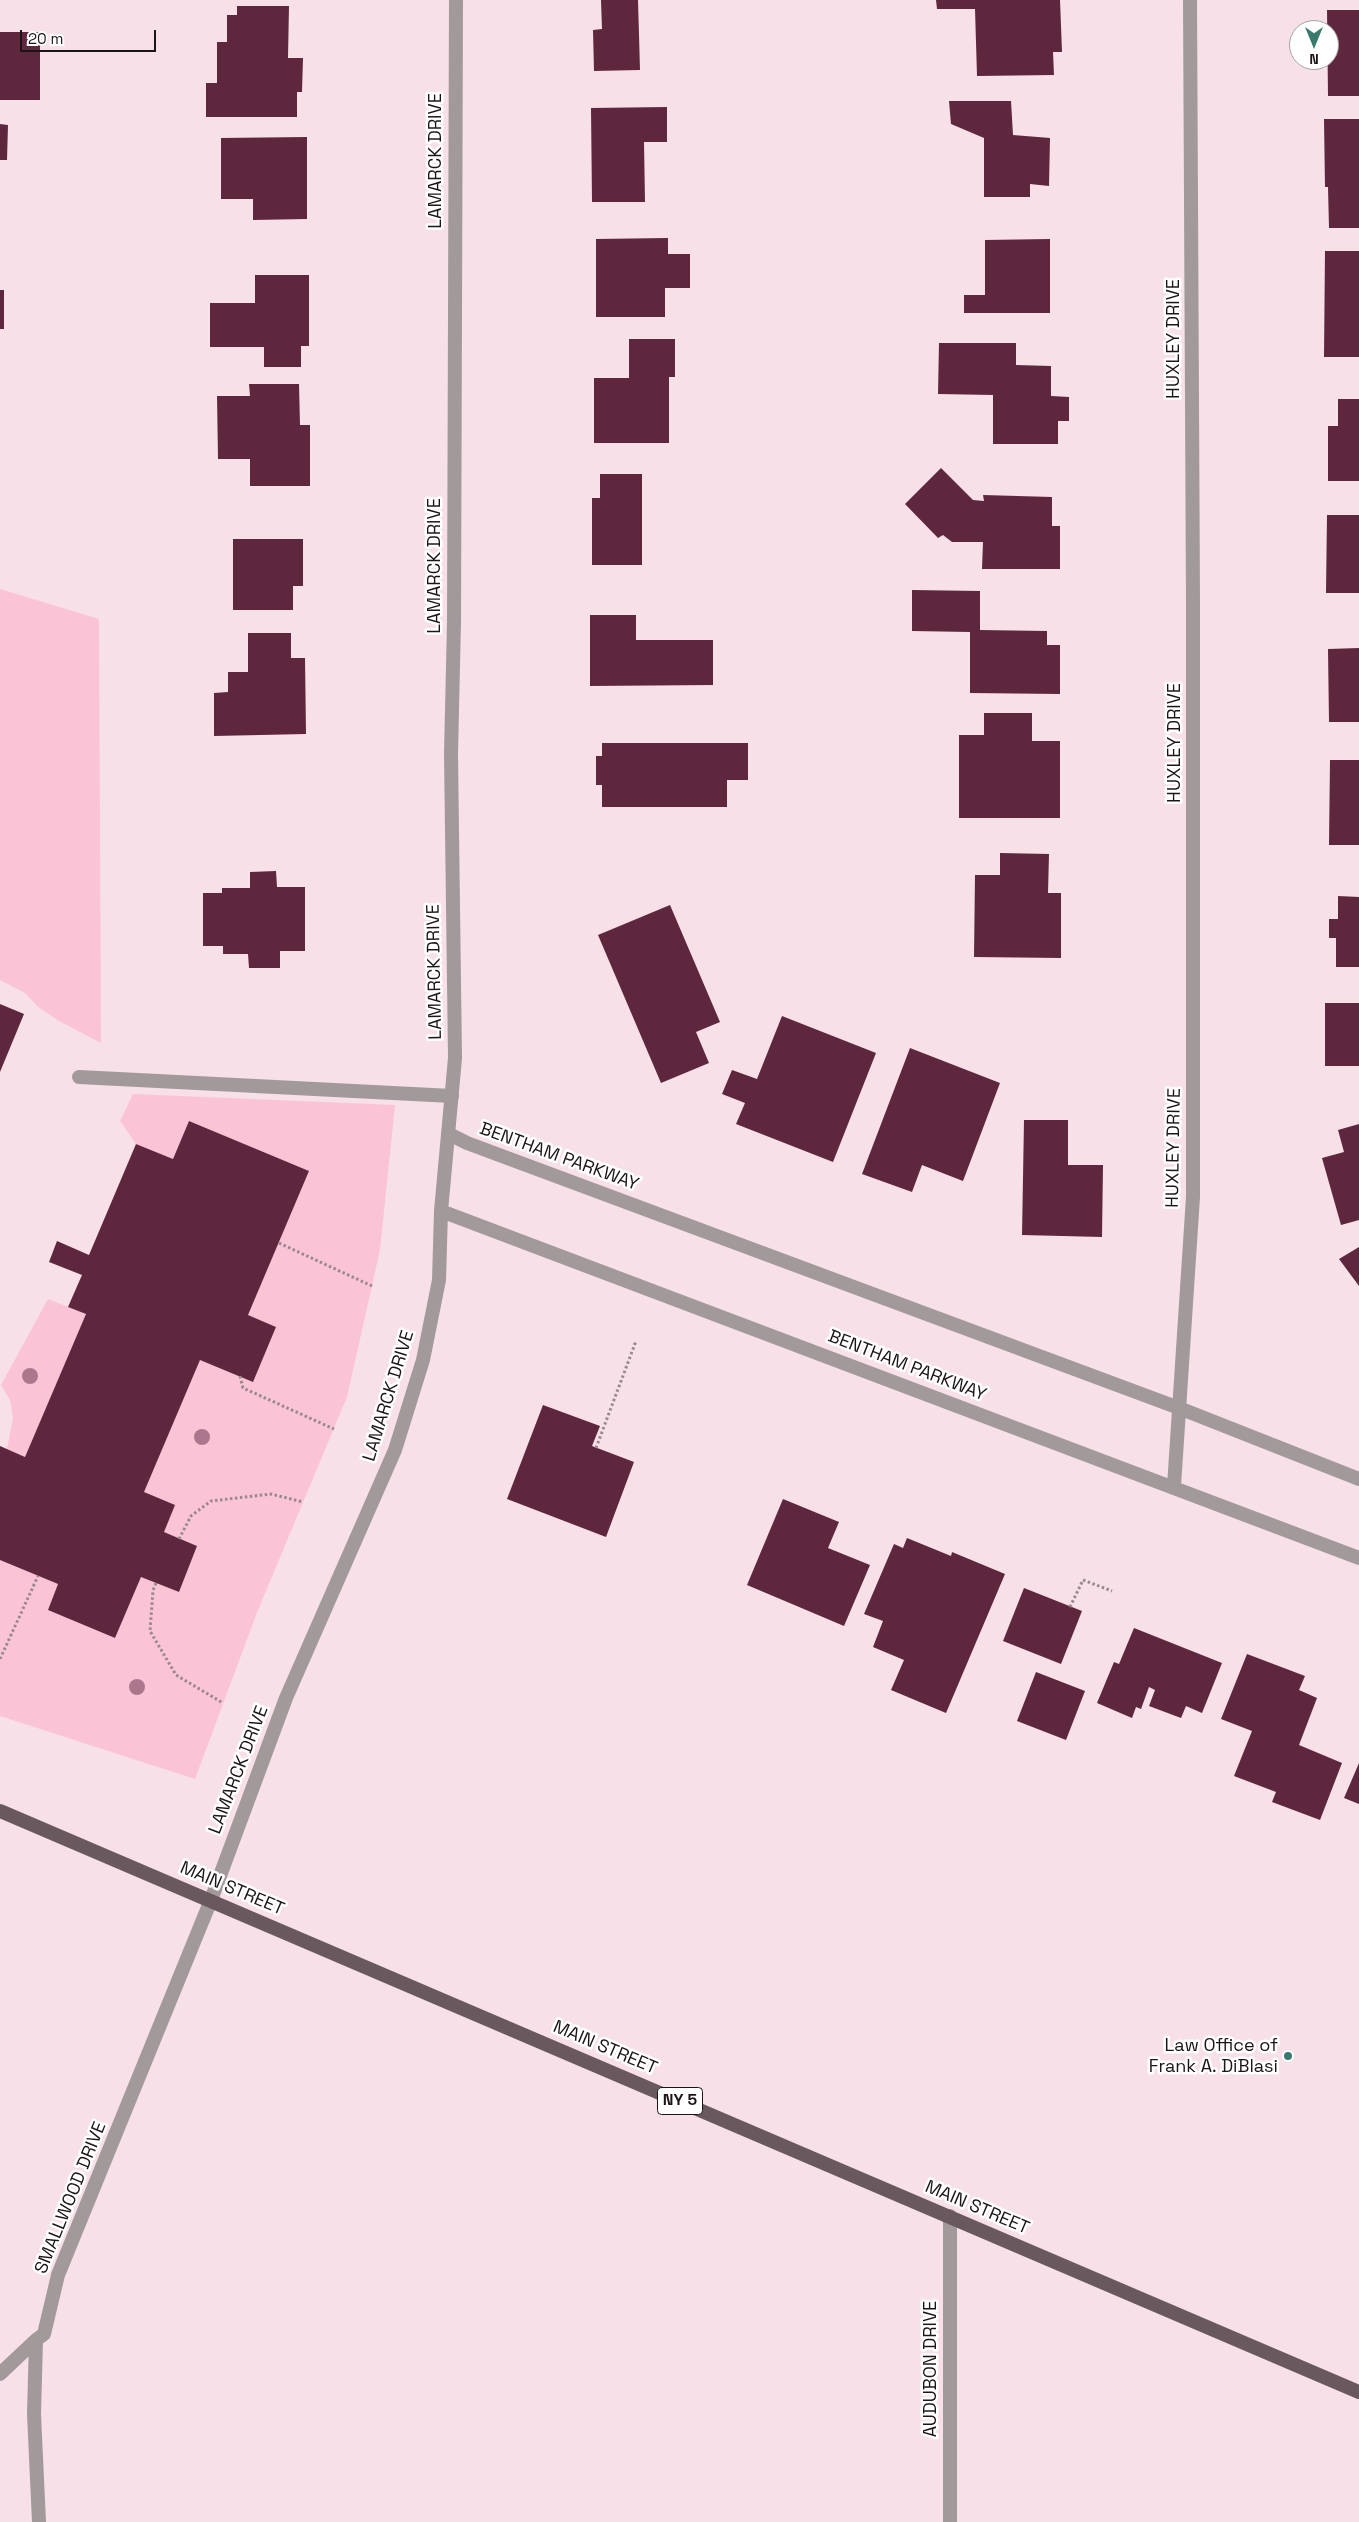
<!DOCTYPE html>
<style>
body{margin:0}
#map{position:relative;width:1359px;height:2522px;overflow:hidden;background:#f7e0e7;font-family:"Space Grotesk",sans-serif}
canvas{display:block}
.north{position:absolute;left:1289px;top:20px;width:50px;height:50px;box-sizing:border-box;background:#fff;border:1px solid #a4a1a2;border-radius:50%;rotate:180deg;font-size:14px;font-weight:700;line-height:20px;text-align:center;color:#1c1417}
.north::after{content:'';display:block;margin:auto;width:18px;height:22px;background:#387b6c;clip-path:polygon(50% 0,100% 100%,50% 72%,0 100%)}
.scale{position:absolute;left:20px;top:30px;width:136px;height:22px;box-sizing:border-box;border:2px solid #1c1417;border-top:0;padding-left:6px;font-size:15px;line-height:18px;white-space:nowrap;color:#1c1417;-webkit-text-stroke:4px #fff;paint-order:stroke}
</style>
<div id="map">
<canvas width="1359" height="2522"></canvas>
<div class="north">N</div>
<div class="scale">20 m</div>
</div>
<script>
const ctx = document.querySelector('canvas').getContext('2d');
ctx.lineJoin = 'round';
function paint(path, color) {
  ctx.fillStyle = color;
  ctx.fill(path, 'evenodd');
}
function toPath(rows) {
  const path = new Path2D();
  for (const r of rows) {
    path.moveTo(r[0], r[1]);
    for (let i = 2; i < r.length; i += 2) path.lineTo(r[i], r[i + 1]);
  }
  return path;
}
function trace(path, color, width, dash) {
  ctx.strokeStyle = color;
  ctx.lineWidth = width;
  ctx.lineCap = dash ? 'butt' : 'round';
  ctx.setLineDash(dash || []);
  ctx.stroke(path);
}
function write(font, color, halo, rows, align = 'center') {
  ctx.font = font + ' "Space Grotesk",sans-serif';
  ctx.lineWidth = 5;
  ctx.setLineDash([]);
  ctx.textBaseline = 'middle';
  ctx.strokeStyle = halo;
  ctx.fillStyle = color;
  for (const [text, x, y, turn = 0] of rows) {
    ctx.save();
    ctx.translate(x, y);
    ctx.rotate((+turn || 0) * Math.PI / 180);
    ctx.textAlign = isNaN(turn) ? turn : align;
    if (halo) ctx.strokeText(text, 0, 0);
    ctx.fillText(text, 0, 0);
    ctx.restore();
  }
}
const green = toPath([
 [0,589,99,619,101,1043,59,1021,37,1006,25,993,0,980],
 [133,1094,395,1105,380,1250,347,1397,258,1610,195,1779,0,1716,0,1560,58,1584,48,1610,115,1638,141,1577,179,1592,197,1546,164,1532,144,1492,200,1360,253,1381,276,1327,248,1315,309,1171,189,1121,173,1159,136,1144,120,1121],
 [48,1299,86,1314,25,1457,7,1449,13,1418,10,1400,1,1385]
]);
const building = toPath([
 [601,0,638,0,640,70,594,71,593,30,602,29],
 [936,0,1060,0,1062,52,1053,52,1054,75,977,76,975,9,937,9],
 [237,6,289,6,288,58,303,58,302,92,297,92,297,117,206,117,206,83,217,83,217,42,227,42,227,15,237,15],
 [1327,10,1359,10,1359,96,1328,96],
 [0,32,40,32,40,100,0,100],
 [949,101,1011,101,1013,135,1050,138,1049,186,1030,184,1030,197,984,197,984,138,951,124],
 [667,107,667,142,644,142,645,202,592,202,591,108],
 [1324,119,1359,119,1359,228,1329,228,1328,187,1325,187],
 [0,124,8,125,7,160,0,160],
 [307,137,307,219,253,220,253,199,221,199,221,138],
 [668,238,668,254,690,254,690,288,665,288,665,317,596,317,596,239],
 [1050,239,1050,313,964,313,964,295,985,295,985,240],
 [1325,251,1359,251,1359,357,1324,357],
 [255,275,309,275,309,346,301,346,301,367,264,367,264,347,210,347,210,303,255,303],
 [0,290,4,290,4,329,0,329],
 [629,339,675,339,675,377,669,377,669,443,594,443,594,378,629,378],
 [939,343,1016,343,1016,365,1051,366,1051,396,1069,397,1069,421,1058,421,1058,444,993,444,993,395,938,394],
 [249,384,299,384,300,425,310,425,310,486,250,486,250,459,218,459,217,396,250,396],
 [1338,399,1359,399,1359,481,1328,481,1328,426,1338,426],
 [941,468,973,500,984,501,983,495,1052,497,1052,526,1060,526,1060,569,982,569,983,542,952,542,943,535,938,538,905,504],
 [600,474,642,474,642,565,592,565,592,498,600,498],
 [1327,515,1359,515,1359,593,1326,593],
 [233,539,303,539,303,586,293,586,293,610,233,610],
 [912,590,980,591,980,630,1047,631,1047,645,1060,645,1060,694,970,693,970,632,912,631],
 [590,615,636,615,636,640,713,640,713,685,590,686],
 [248,633,291,633,291,658,305,658,306,734,214,736,214,693,228,692,228,672,248,672],
 [1359,648,1359,722,1329,722,1328,649],
 [984,713,1032,713,1032,741,1060,741,1060,818,959,818,959,735,984,735],
 [602,743,748,743,748,780,727,780,727,807,602,807,602,785,596,785,596,756,602,756],
 [1330,760,1359,760,1359,845,1329,845],
 [1000,853,1049,854,1048,893,1061,893,1061,958,974,957,975,875,1000,875],
 [276,871,277,887,305,887,305,951,280,951,280,968,249,968,248,954,223,954,223,946,203,946,203,893,222,893,222,888,250,888,250,872],
 [1338,896,1359,897,1359,967,1336,967,1336,938,1329,938,1329,919,1338,919],
 [670,905,720,1022,696,1032,709,1063,661,1083,598,935],
 [1325,1003,1359,1003,1359,1066,1325,1066],
 [0,1004,24,1014,0,1072],
 [782,1016,876,1053,833,1162,736,1124,745,1103,722,1094,732,1070,757,1079],
 [910,1048,1000,1083,963,1181,922,1165,912,1192,862,1174],
 [1024,1120,1068,1120,1068,1165,1103,1165,1102,1237,1022,1235],
 [189,1121,309,1171,248,1315,276,1327,253,1382,200,1360,144,1492,175,1505,164,1532,197,1546,179,1592,141,1577,115,1638,48,1610,58,1584,0,1560,0,1446,25,1457,86,1314,68,1307,82,1275,49,1262,57,1241,89,1255,136,1144,173,1159],
 [1359,1124,1359,1220,1341,1225,1322,1158,1344,1152,1338,1130],
 [1359,1247,1359,1286,1339,1259],
 [543,1405,600,1426,592,1446,634,1462,606,1537,507,1499],
 [783,1499,839,1522,828,1548,870,1565,844,1626,747,1585],
 [907,1538,951,1556,952,1552,1005,1574,946,1713,891,1690,904,1660,873,1647,883,1621,864,1614,894,1544,903,1548],
 [1024,1588,1082,1611,1061,1664,1003,1641],
 [1134,1628,1222,1663,1202,1713,1186,1706,1181,1718,1149,1706,1155,1690,1149,1687,1141,1709,1136,1707,1132,1718,1097,1703,1114,1662,1119,1664],
 [1247,1654,1305,1676,1299,1690,1317,1698,1299,1745,1342,1763,1320,1820,1272,1802,1276,1792,1234,1776,1252,1731,1221,1719],
 [1036,1672,1085,1691,1066,1740,1017,1721],
 [1359,1763,1359,1804,1344,1798]
]);
const path = toPath([
 [279,1243,372,1286],
 [240,1376,243,1388,334,1429],
 [596,1448,636,1341],
 [179,1539,191,1516,211,1501,271,1494,303,1502],
 [156,1583,153,1590,150,1631,176,1675,223,1703],
 [1070,1607,1083,1580,1112,1591],
 [0,1659,38,1576]
]);
const service = toPath([
 [79,1077,452,1096]
]);
const minor = toPath([
 [449,1134,467,1143,1179,1408,1359,1479],
 [441,1211,1359,1558],
 [1174,1486,1193,1197,1193,603,1190,0],
 [0,2374,36,2340],
 [39,2522,34,2414,36,2340,44,2334,58,2275,211,1900,286,1698,395,1450,423,1360,439,1280,441,1211,455,1058,451,754,454,622,456,0],
 [950,2522,950,2216]
]);
const primary = toPath([
 [0,1811,1359,2392]
]);
const trees = [
 [30,1376],
 [202,1437],
 [137,1687]
];
const markers = [
 [1288,2056,5,"#387b6c"]
];
const shields = [
 [680,2101,45]
];
const shieldNames = [
 ["NY 5",680,2101]
];
const streetNames = [
 ["LAMARCK DRIVE",436,161,-90],
 ["HUXLEY DRIVE",1174,339,-90],
 ["LAMARCK DRIVE",435,566,-90],
 ["HUXLEY DRIVE",1175,743,-90],
 ["LAMARCK DRIVE",435,972,-91],
 ["HUXLEY DRIVE",1174,1148,-89],
 ["BENTHAM PARKWAY",559,1157,20],
 ["BENTHAM PARKWAY",907,1366,21],
 ["LAMARCK DRIVE",389,1396,-73],
 ["LAMARCK DRIVE",239,1770,-69],
 ["MAIN STREET",232,1889,23],
 ["MAIN STREET",605,2048,23],
 ["SMALLWOOD DRIVE",71,2198,-68],
 ["MAIN STREET",977,2208,23],
 ["AUDUBON DRIVE",931,2369,-90]
];
const poiNames = [
 ["Law Office of",1278,2046],
 ["Frank A. DiBlasi",1278,2067]
];
paint(green, '#fbc4d6');
paint(building, '#5e273d');
trace(path, '#99898e', 3, [2.5, 2.5]);
trace(service, '#a2999b', 14);
trace(minor, '#a2999b', 14);
trace(primary, '#69595e', 14);
ctx.fillStyle = '#ac778d';
for (const [x, y] of trees) {
  ctx.beginPath();
  ctx.arc(x, y, 8, 0, 2 * Math.PI);
  ctx.fill();
}
for (const [x, y, r, color] of markers) {
  const dot = new Path2D();
  dot.arc(x, y, r, 0, 2 * Math.PI);
  ctx.fillStyle = color;
  ctx.fill(dot);
  trace(dot, '#fff', 2);
}
for (const [x, y, w] of shields) {
  const box = new Path2D();
  box.roundRect(x - w / 2, y - 13.5, w, 27, 4);
  ctx.fillStyle = '#fff';
  ctx.fill(box);
  trace(box, '#1c1417', 1);
}
write('bold 16px', '#1c1417', null, shieldNames);
write('18px', '#1c1417', '#fff', streetNames);
write('18px', '#1c1417', '#fff', poiNames, 'right');
</script>
